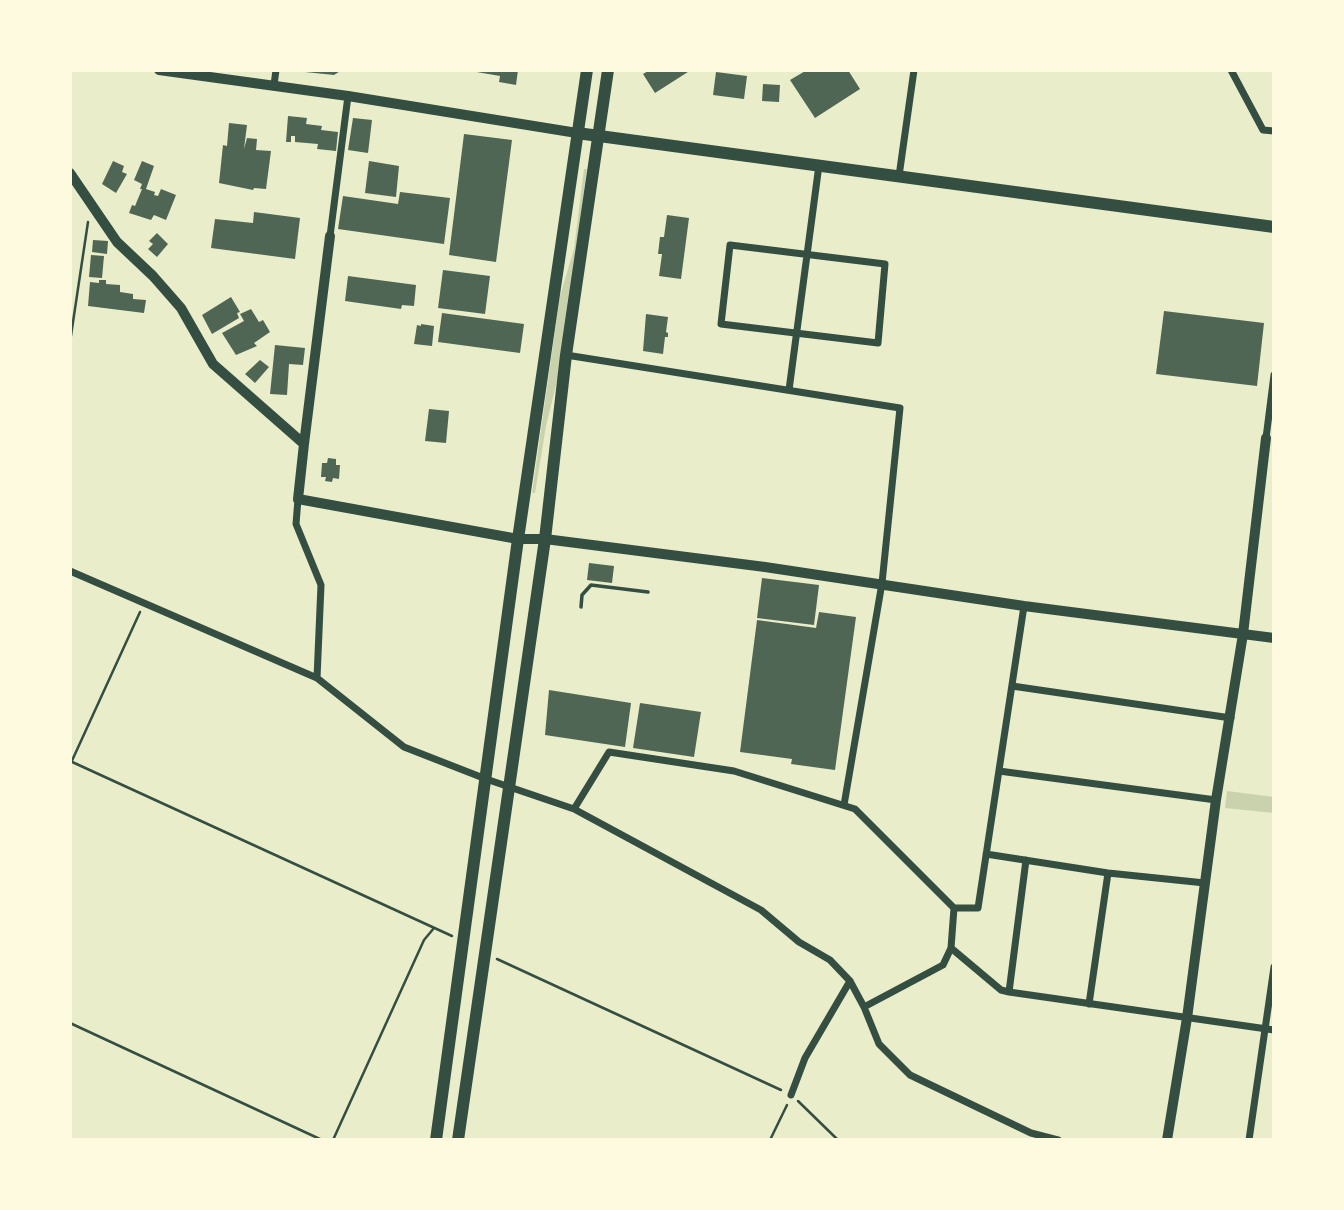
<!DOCTYPE html>
<style>
body{margin:0}
#map{position:relative;width:1344px;height:1210px;overflow:hidden;background:#e9edc9;font-family:Ubuntu,sans-serif}
canvas{display:block}
.frame{position:absolute;inset:0;border:72px solid #fefae0;pointer-events:none}
</style>
<div id="map">
<canvas width="1344" height="1210"></canvas>
<div class="frame"></div>
</div>
<script>
const ctx = document.querySelector('canvas').getContext('2d');
ctx.lineJoin = 'round';
function paint(path, color) {
  ctx.fillStyle = color;
  ctx.fill(path, 'evenodd');
}
function toPath(rows) {
  const path = new Path2D();
  for (const r of rows) {
    path.moveTo(r[0], r[1]);
    for (let i = 2; i < r.length; i += 2) path.lineTo(r[i], r[i + 1]);
  }
  return path;
}
function trace(path, color, width, dash) {
  ctx.strokeStyle = color;
  ctx.lineWidth = width;
  ctx.lineCap = dash ? 'butt' : 'round';
  ctx.setLineDash(dash || []);
  ctx.stroke(path);
}
const green = toPath([
 [584,169,587,169,559,373,546,426,535,493,532,493,560,296,574,249],
 [1227,791,1274,797,1274,813,1225,808]
]);
const building = toPath([
 [302,70,342,70,334,75,305,72],
 [465,70,518,70,516,85,499,82,500,76],
 [650,70,691,70,655,93,643,74],
 [807,70,848,70,860,89,815,118,790,80],
 [716,72,747,76,744,99,713,95],
 [763,84,780,85,779,102,762,101],
 [288,116,307,118,306,124,322,126,321,130,338,132,336,151,317,149,318,144,295,142,295,136,291,136,291,142,286,142],
 [353,118,372,120,368,153,348,150],
 [229,123,247,125,244,149,247,138,257,139,256,150,271,151,266,189,254,188,253,190,219,183,223,145,227,146],
 [464,134,512,140,496,262,449,255],
 [113,161,124,166,122,172,127,174,116,193,102,184],
 [142,161,154,166,146,189,155,192,154,195,158,196,161,189,176,195,166,220,154,215,151,220,129,213,132,205,135,206,142,189,140,189,142,184,134,180],
 [369,161,399,166,396,197,365,193],
 [400,192,450,198,444,244,338,229,343,196,398,204],
 [254,212,300,218,295,259,211,248,215,219,253,223],
 [667,215,689,218,681,279,659,276,662,254,658,254,660,237,664,237],
 [157,233,168,244,157,257,148,249,153,244,149,241],
 [93,240,108,241,107,254,92,252],
 [91,255,104,256,102,278,89,277],
 [443,270,490,276,485,314,438,308],
 [348,276,416,285,414,306,402,305,401,309,345,301],
 [99,280,106,280,106,284,120,285,120,292,133,294,133,299,146,300,144,313,88,306,90,282,99,283],
 [231,297,240,312,237,313,239,318,212,334,202,315],
 [251,309,259,322,263,320,270,332,254,343,257,346,236,355,222,333,244,321,240,314],
 [1164,311,1264,323,1257,386,1156,374],
 [442,313,524,324,520,353,438,342],
 [646,314,668,317,666,332,668,333,668,337,665,337,663,354,643,351],
 [421,324,434,326,432,346,414,344,417,325,421,326],
 [275,345,305,348,303,365,289,364,287,395,270,394],
 [260,360,269,367,255,383,245,374],
 [429,409,449,411,446,443,425,441],
 [328,458,336,459,336,465,340,465,339,479,333,478,332,482,325,481,326,477,321,477,322,463,327,463],
 [589,563,614,566,612,583,587,580],
 [762,578,819,585,814,625,757,618],
 [819,612,856,617,835,770,791,764,792,759,740,752,757,620,816,628],
 [549,690,631,703,625,747,545,735],
 [640,703,701,712,694,757,633,748]
]);
const path = toPath([
 [70,342,88,222],
 [70,761,452,936],
 [70,765,140,612],
 [497,959,781,1090],
 [70,1023,322,1140],
 [798,1101,838,1140],
 [333,1140,424,940,434,928],
 [770,1140,787,1105]
]);
const service = toPath([
 [581,607,582,595,591,585,648,592]
]);
const minor = toPath([
 [1231,70,1263,130,1274,131],
 [274,85,276,70],
 [899,176,914,70],
 [330,236,348,96],
 [730,245,885,264,878,343,721,324,730,245],
 [566,355,900,408,882,583,844,805],
 [789,390,819,165],
 [1266,438,1274,375],
 [298,499,296,524,321,585,317,678],
 [70,571,317,678,404,747,486,779,574,809,761,910,799,942,830,960,850,981,864,1007,879,1044,910,1075,1031,1133,1058,1140],
 [1012,686,1231,718],
 [999,771,1216,800],
 [574,809,609,752,734,771,855,809,954,908,978,908,1024,606],
 [986,854,1108,873,1205,883],
 [951,948,1001,990,1009,992,1274,1030],
 [1009,992,1026,860],
 [1089,1004,1108,873],
 [864,1007,943,965,951,948,954,908],
 [791,1095,805,1058,850,981],
 [1249,1140,1274,967]
]);
const tertiary = toPath([
 [159,70,348,96,577,133],
 [70,173,117,242,153,276,181,308,213,364,304,444,298,499,518,539,545,539,765,567,1024,606,1274,638],
 [304,444,330,236],
 [1167,1140,1187,1018,1216,800,1243,634,1266,438]
]);
const primary = toPath([
 [577,133,1274,227]
]);
const trunk = toPath([
 [436,1140,518,539,587,70],
 [458,1140,545,539,566,355,608,70]
]);
paint(green, '#cad2ad');
paint(building, '#4f6655');
trace(path, '#344e41', 2.5);
trace(service, '#344e41', 3.5);
trace(minor, '#344e41', 7);
trace(tertiary, '#344e41', 10);
trace(primary, '#344e41', 12);
trace(trunk, '#344e41', 12);
</script>
